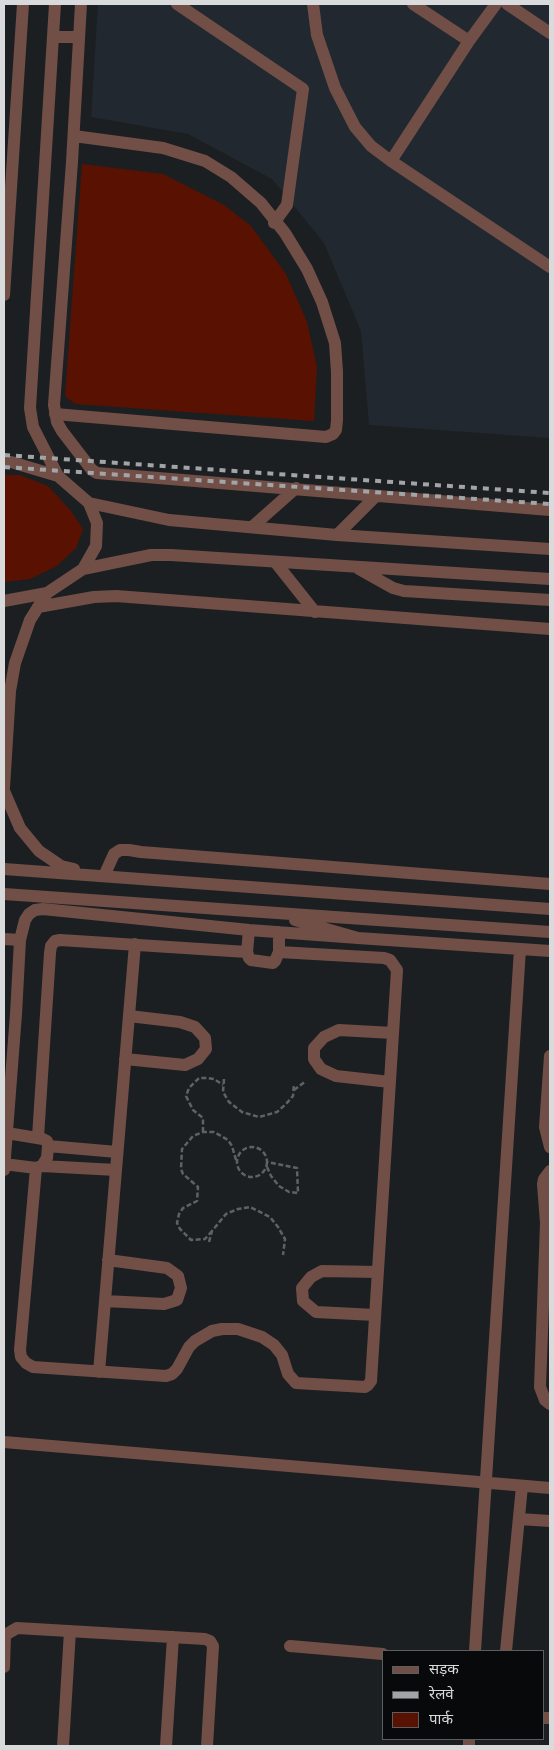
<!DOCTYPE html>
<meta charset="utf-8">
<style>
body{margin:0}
#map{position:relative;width:554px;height:1750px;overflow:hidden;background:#1c1f22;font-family:"Nunito Sans","Noto Sans Devanagari",sans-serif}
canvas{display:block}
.frame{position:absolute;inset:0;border:5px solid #d8dadc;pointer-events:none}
.legend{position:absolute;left:382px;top:1650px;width:162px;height:90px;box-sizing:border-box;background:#08090a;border:1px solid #5b5d5e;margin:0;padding:6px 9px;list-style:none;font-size:15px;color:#d8dadc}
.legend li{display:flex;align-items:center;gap:10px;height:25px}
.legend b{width:25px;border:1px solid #5b5d5e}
</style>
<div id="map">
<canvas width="554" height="1750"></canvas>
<div class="frame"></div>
<ul class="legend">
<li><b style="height:6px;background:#714f47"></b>सड़क</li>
<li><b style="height:6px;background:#a2a4a7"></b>रेलवे</li>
<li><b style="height:14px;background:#591101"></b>पार्क</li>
</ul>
</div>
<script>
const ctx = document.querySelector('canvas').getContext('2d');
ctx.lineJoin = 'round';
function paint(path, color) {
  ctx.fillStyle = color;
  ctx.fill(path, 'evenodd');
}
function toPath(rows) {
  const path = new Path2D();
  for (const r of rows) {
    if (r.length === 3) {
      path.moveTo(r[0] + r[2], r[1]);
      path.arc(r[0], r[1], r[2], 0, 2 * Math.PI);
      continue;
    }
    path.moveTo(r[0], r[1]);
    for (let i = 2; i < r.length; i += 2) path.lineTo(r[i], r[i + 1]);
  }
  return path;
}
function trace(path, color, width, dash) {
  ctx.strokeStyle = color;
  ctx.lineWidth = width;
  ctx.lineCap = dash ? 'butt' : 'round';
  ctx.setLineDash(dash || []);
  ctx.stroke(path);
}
const built = toPath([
 [98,4,550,4,550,438,369,425,361,331,324,243,272,179,188,134,91,117]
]);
const green = toPath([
 [82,164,163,174,224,205,251,226,286,274,307,322,317,367,314,421,75,404,65,396],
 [4,475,20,475,48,486,71,511,83,529,76,548,57,566,30,579,4,582]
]);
const path = toPath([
 [224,1079,223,1092,229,1102,242,1112,259,1117,277,1112,286,1104,293,1096,294,1084],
 [294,1090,306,1081],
 [203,1132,203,1118,193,1110,186,1096,189,1088,199,1078,206,1078,214,1079,223,1085],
 [252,1162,15],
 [267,1167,271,1176,279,1186,289,1192,298,1193,297,1168,267,1162],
 [212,1231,205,1239,191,1240,180,1229,177,1223,179,1214,183,1208,197,1201,198,1187,183,1174,181,1169,182,1149,193,1136,203,1132,214,1132,228,1140,232,1146,236,1160],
 [209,1242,212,1231,226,1214,238,1209,250,1207,270,1217,278,1227,285,1239,283,1255]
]);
const minor = toPath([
 [55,4,30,408,33,427,58,476],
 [81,4,72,162,54,405,57,422,62,431,92,470,97,473,550,510],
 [177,4,303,89,287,205,274,223],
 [313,4,317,35,335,88,355,127,371,146,391,161,550,267],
 [413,4,469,41],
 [507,4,550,33],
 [53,37,79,37],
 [391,161,469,41,496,4],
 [4,295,23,4],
 [55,414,326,437,333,434,336,430,337,420,337,372,335,343,322,302,307,269,285,233,261,203,231,177,205,161,163,148,74,136],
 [4,462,11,462,58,476,89,503,169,520,337,535,550,549],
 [252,527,296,488],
 [337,535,376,496],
 [276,563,315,612],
 [83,569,151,555,171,555,550,579],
 [359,569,393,588,404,591,550,600],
 [4,601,47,593,83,569,96,546,97,523,89,503],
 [38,607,94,597,116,596,550,629],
 [4,788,10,691,15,663,30,620,47,593],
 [4,791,20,828,39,851,61,866,74,869],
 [4,869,550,909],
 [104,876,114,854,120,850,129,850,141,852,550,884],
 [4,894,550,932],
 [295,920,358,938,550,951],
 [4,939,20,940],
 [247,952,249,958,251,960,273,963,275,961,279,952,279,932],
 [550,1056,545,1127,550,1147],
 [125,1059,185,1065,198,1059,206,1049,205,1038,195,1027,180,1022,129,1016],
 [390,1082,336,1076,321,1069,314,1059,314,1048,324,1037,339,1030,393,1033],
 [38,1137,50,953,51,946,55,941,60,940,247,952,249,930],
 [48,1146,117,1152],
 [4,1164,36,1168,42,1166,47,1158,48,1146,47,1141,43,1139,7,1133],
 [42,1166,116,1170],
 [36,1168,20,1350,21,1357,26,1363,33,1367,166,1376,172,1374,177,1369,189,1347,195,1341,212,1331,222,1329,238,1329,262,1337,274,1345,282,1355,288,1374,296,1383,365,1387,368,1385,371,1381,397,970,390,960,384,958,279,952],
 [4,1170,16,1014,20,940,25,920,29,914,35,910,43,909,249,930,358,938],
 [550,1171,544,1179,543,1184,546,1223,540,1387,545,1400,550,1404],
 [105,1301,164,1304,177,1300,181,1288,178,1276,167,1268,108,1260],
 [375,1315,316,1312,303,1301,302,1288,311,1277,322,1271,378,1272],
 [99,1372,135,944],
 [4,1442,550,1488],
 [519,1519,550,1521],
 [290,1646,383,1654],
 [475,1651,520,949],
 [506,1651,522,1486],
 [4,1667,5,1635,17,1628,205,1639,210,1641,213,1646,207,1746],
 [543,1718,550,1718],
 [63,1746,70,1631],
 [166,1746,173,1637],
 [469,1746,469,1739]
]);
const rail = toPath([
 [4,455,550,493],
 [4,467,550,504]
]);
paint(built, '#21282f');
paint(green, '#591101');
trace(path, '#5f6265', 2.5, [5, 2.5]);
trace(minor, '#714f47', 12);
trace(rail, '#a2a4a7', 4, [6, 6]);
</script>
